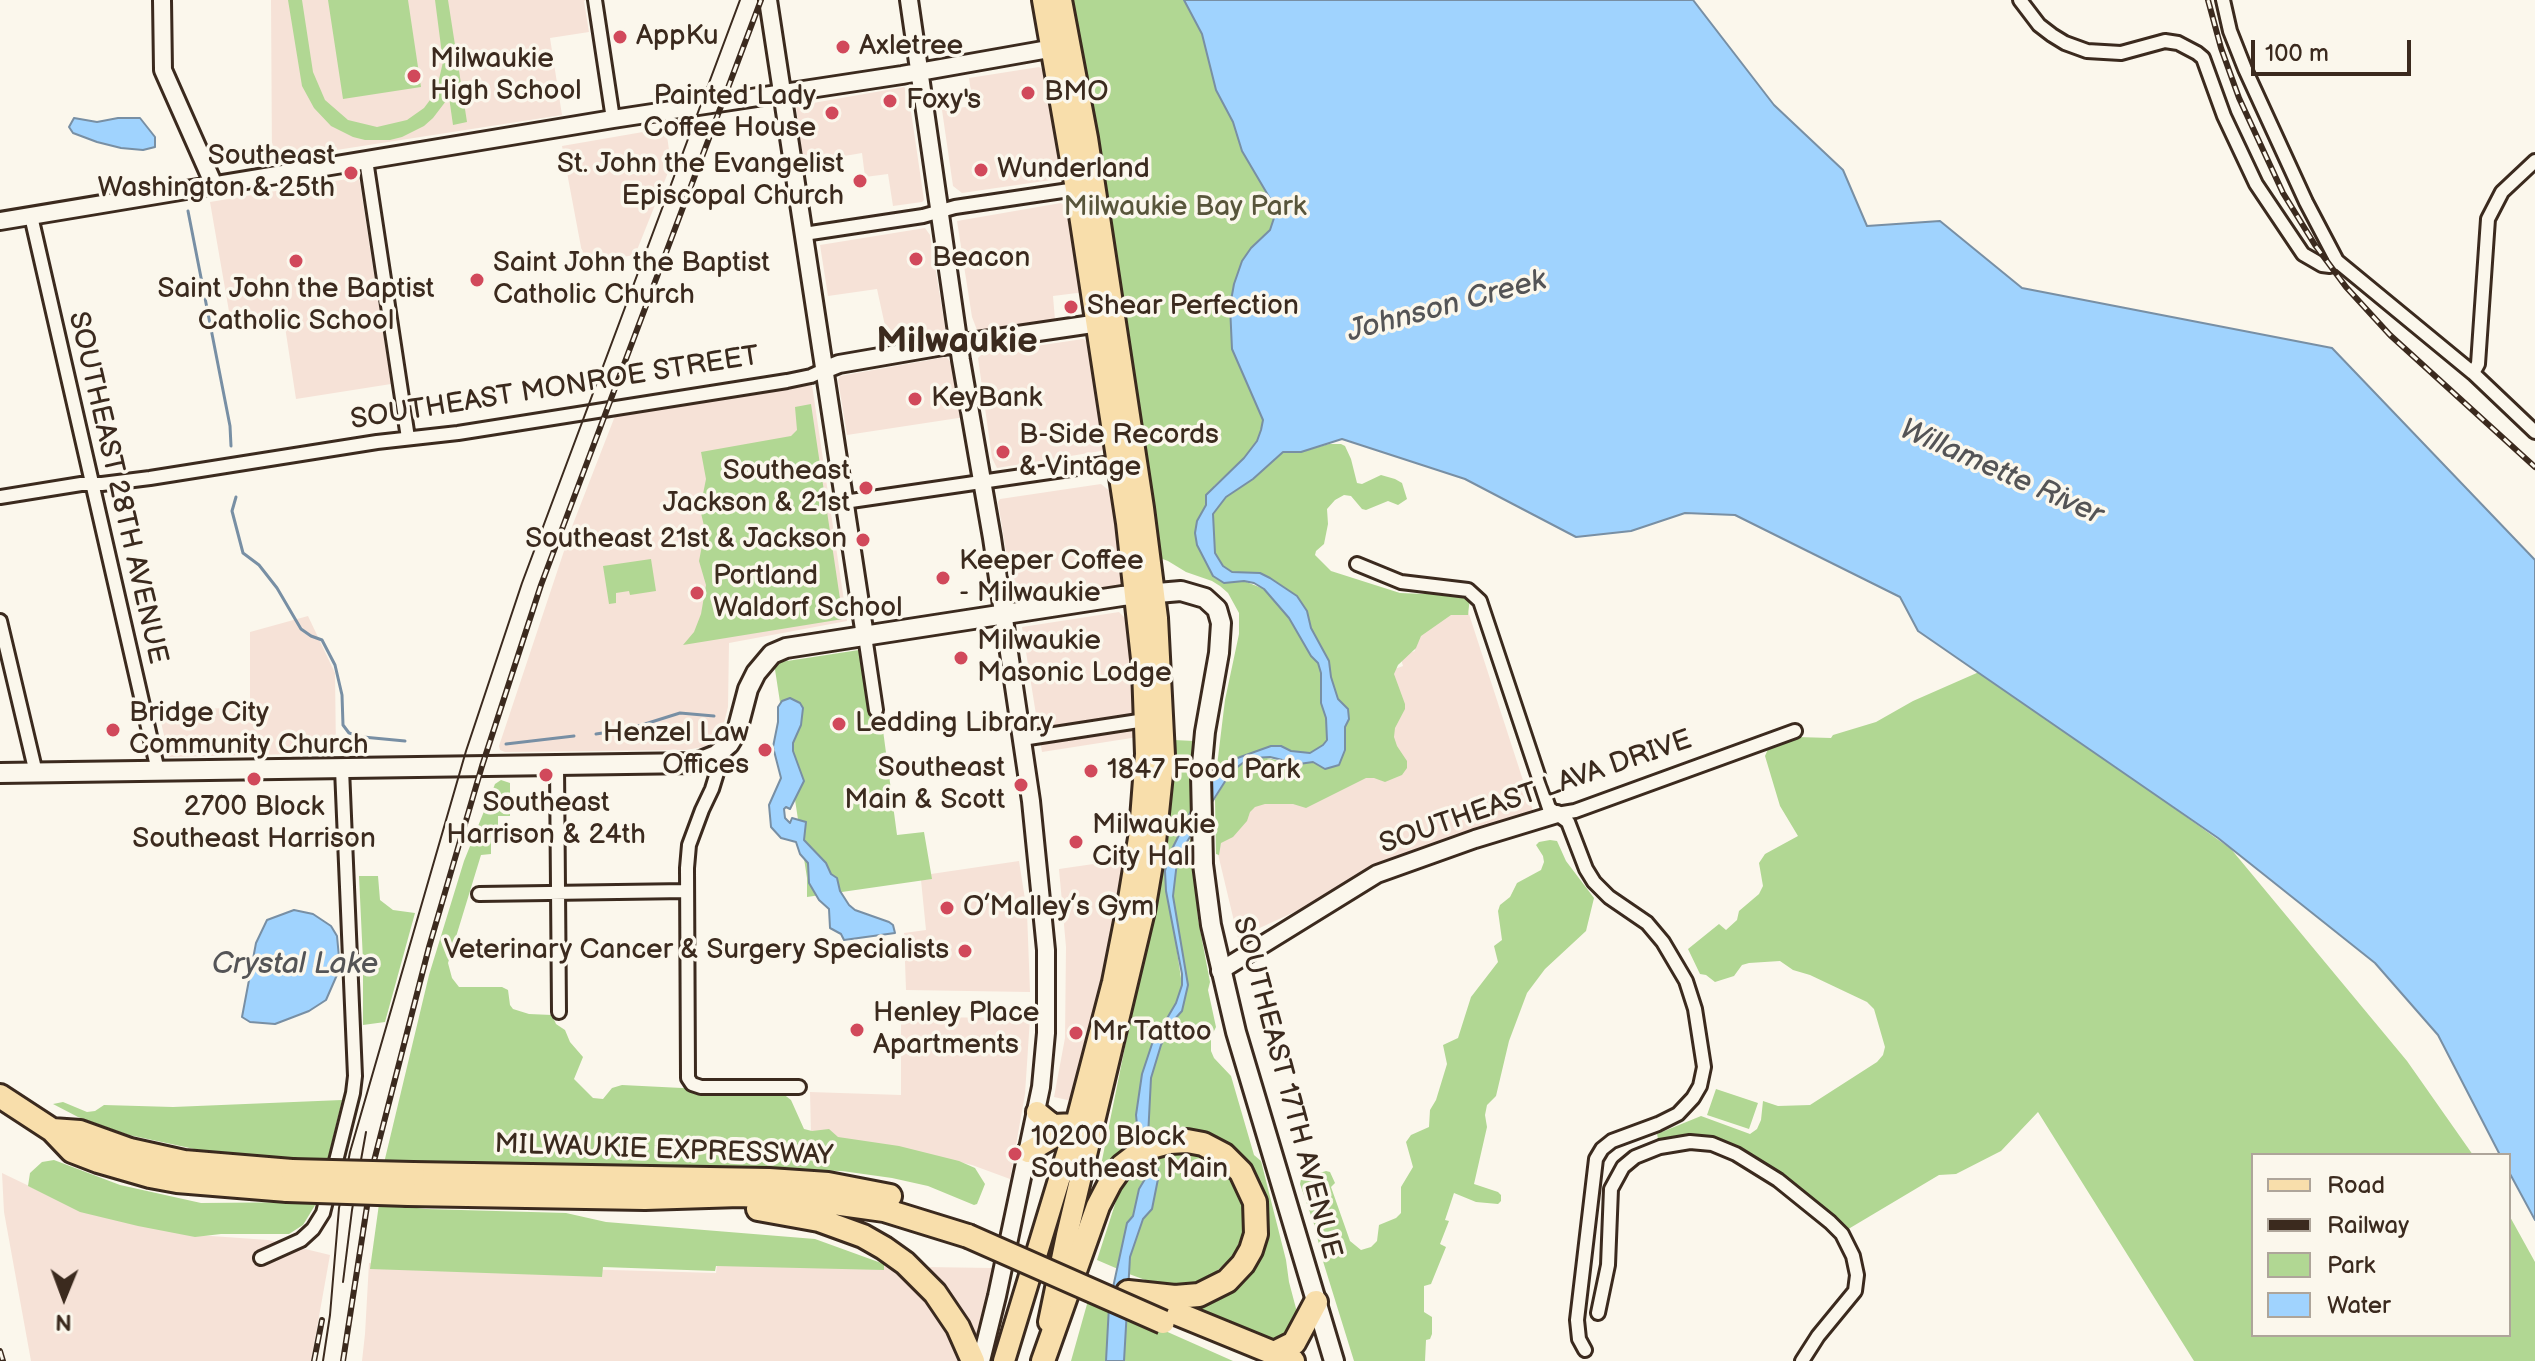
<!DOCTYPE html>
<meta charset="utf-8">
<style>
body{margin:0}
#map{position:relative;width:2535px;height:1361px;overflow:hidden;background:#fbf7ec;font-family:"Balsamiq Sans",sans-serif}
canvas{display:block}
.legend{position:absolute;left:2251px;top:1153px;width:260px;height:184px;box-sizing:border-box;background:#fbf7ec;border:2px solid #aea59a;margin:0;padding:10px 14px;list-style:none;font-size:24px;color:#3b2a1e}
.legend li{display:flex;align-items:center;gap:16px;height:40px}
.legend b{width:40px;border:2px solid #aea59a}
.north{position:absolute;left:24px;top:1257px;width:80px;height:80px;-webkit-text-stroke:6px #fbf7ec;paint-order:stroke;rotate:181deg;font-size:22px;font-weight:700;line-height:32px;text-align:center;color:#3b2a1e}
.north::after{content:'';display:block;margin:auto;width:28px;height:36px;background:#3b2a1e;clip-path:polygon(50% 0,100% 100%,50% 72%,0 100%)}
.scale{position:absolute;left:2251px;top:40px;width:160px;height:36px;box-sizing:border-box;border:4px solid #3b2a1e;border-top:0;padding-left:10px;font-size:24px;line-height:28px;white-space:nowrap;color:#3b2a1e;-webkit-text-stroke:6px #fbf7ec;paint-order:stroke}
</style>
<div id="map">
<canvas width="2535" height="1361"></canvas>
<ul class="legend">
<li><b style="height:10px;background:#f8deab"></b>Road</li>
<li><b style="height:10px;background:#3b2a1e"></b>Railway</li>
<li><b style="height:22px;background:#b1d793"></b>Park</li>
<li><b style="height:22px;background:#a0d3fe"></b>Water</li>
</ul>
<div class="north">N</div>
<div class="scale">100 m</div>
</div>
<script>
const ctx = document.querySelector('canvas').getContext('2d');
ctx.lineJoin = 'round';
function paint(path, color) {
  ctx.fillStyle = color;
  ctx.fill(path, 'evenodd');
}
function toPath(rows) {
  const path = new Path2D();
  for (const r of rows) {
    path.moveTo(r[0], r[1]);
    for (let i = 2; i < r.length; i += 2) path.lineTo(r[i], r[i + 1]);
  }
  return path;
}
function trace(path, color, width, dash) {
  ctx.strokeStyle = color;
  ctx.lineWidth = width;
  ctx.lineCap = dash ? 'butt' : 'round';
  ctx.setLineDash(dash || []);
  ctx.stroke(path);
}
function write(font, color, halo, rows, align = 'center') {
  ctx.font = font + ' "Balsamiq Sans",sans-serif';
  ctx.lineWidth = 7;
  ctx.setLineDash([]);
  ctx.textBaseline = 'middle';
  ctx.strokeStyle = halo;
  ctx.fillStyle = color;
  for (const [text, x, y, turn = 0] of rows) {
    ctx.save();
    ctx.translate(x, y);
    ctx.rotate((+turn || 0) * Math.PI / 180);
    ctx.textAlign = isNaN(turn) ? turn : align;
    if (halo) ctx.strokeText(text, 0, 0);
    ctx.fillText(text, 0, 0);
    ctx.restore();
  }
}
const built = toPath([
 [271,0,587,0,584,1,589,32,550,38,562,115,272,160],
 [1039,67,1046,71,1062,173,1058,179,962,193,953,186,942,110,973,106,969,78],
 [904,87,908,91,924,200,922,202,893,206,888,174,865,177,862,153,803,163,796,106],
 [666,128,671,165,635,255,584,263,562,146],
 [359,177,391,384,296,399,284,320,231,323,210,202],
 [1061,203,1071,210,1085,292,1053,296,1055,320,977,330,972,317,957,221],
 [925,228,930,235,946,333,942,337,925,341,889,344,877,289,828,296,820,245],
 [1083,339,1091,344,1105,447,1101,451,997,468,992,458,978,358,982,354],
 [946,357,955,366,965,417,847,435,838,380,840,376],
 [812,385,847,621,729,643,728,707,723,727,713,742,703,747,686,750,505,752,500,750,499,746,573,524,615,416],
 [1101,484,1111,492,1125,580,1118,586,1017,600,1013,596,998,502,1000,499],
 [1467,608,1533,811,1372,865,1303,908,1238,938,1218,854,1222,839,1392,670,1403,666,1400,656,1415,651,1408,628],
 [1119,612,1126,619,1138,737,1042,752,1022,627],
 [308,616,335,673,336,753,169,757,158,709,250,708,250,632],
 [1128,859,1104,979,1072,1101,1054,1097,1065,1038,1066,947,1059,869],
 [1019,861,1027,912,1030,992,906,990,904,933,926,930,921,880,931,879,931,874],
 [901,1017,1030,1018,1025,1094,1010,1179,972,1165,897,1147,811,1134,810,1092,901,1095],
 [2,1173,79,1210,197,1235,268,1240,330,1255,311,1361,31,1361,4,1212],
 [369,1263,716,1273,717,1264,993,1268,970,1361,362,1361,365,1334]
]);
const green = toPath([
 [288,0,302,0,313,72,325,100,348,120,377,127,407,120,424,108,436,92,443,62,435,0,448,0,467,122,453,125,449,97,433,118,424,126,402,137,390,140,365,140,353,137,331,126,314,108,302,86],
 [328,0,408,0,421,87,343,99],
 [1070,0,1184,0,1202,34,1216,90,1233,122,1242,151,1274,206,1274,218,1270,230,1251,248,1232,349,1263,420,1261,430,1257,441,1244,458,1214,486,1226,497,1253,479,1283,452,1301,452,1329,444,1341,444,1345,446,1351,459,1357,483,1362,484,1381,475,1395,479,1402,483,1407,499,1398,505,1388,501,1366,510,1362,509,1351,496,1344,495,1335,500,1327,509,1328,524,1324,544,1316,551,1315,555,1331,571,1400,593,1425,594,1434,591,1458,592,1470,597,1468,615,1451,615,1421,636,1416,648,1398,665,1394,674,1405,704,1405,709,1395,728,1394,737,1397,746,1407,761,1407,768,1402,775,1385,782,1374,778,1366,778,1306,808,1293,804,1265,804,1255,807,1250,812,1247,821,1233,837,1221,843,1219,855,1216,854,1215,799,1231,772,1244,762,1261,757,1299,764,1313,762,1323,768,1345,750,1345,727,1349,719,1348,709,1338,699,1331,677,1329,661,1311,628,1307,611,1297,596,1260,573,1232,572,1223,566,1215,553,1212,514,1216,510,1210,513,1209,561,1224,583,1244,581,1264,589,1289,618,1311,656,1318,663,1321,673,1321,703,1326,718,1327,740,1323,745,1310,753,1291,751,1281,746,1271,746,1229,761,1216,774,1225,700,1239,634,1239,613,1228,593,1220,586,1212,581,1186,572,1168,561,1160,558,1111,235],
 [811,404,843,619,683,645,694,632,701,614,706,585,699,561,705,530,700,509,706,479,701,452,791,436,797,430,795,407],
 [651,559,656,591,630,595,629,591,616,593,616,603,609,604,603,566],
 [872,648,897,835,924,832,932,879,807,897,807,878,774,663],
 [1979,672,2106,759,2231,849,2407,1061,2473,1155,2253,1155,2253,1335,2509,1335,2509,1215,2535,1262,2535,1361,2194,1361,2038,1112,2001,1151,1956,1174,1939,1175,1845,1231,1816,1203,1693,1136,1659,1143,1657,1134,1701,1116,1750,1134,1757,1129,1761,1120,1763,1101,1778,1106,1810,1105,1877,1062,1883,1055,1885,1047,1874,1009,1867,1002,1810,975,1793,970,1780,961,1749,963,1742,965,1734,976,1715,982,1706,975,1700,974,1688,949,1719,924,1726,930,1737,920,1739,911,1759,894,1763,886,1759,863,1765,854,1798,836,1780,806,1765,756,1768,749,1797,737,1831,738,1833,735,1876,722,1913,701],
 [1174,740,1194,741,1191,811,1169,855,1165,871,1182,985,1176,1003,1152,1044,1142,1074,1136,1115,1138,1142,1110,1164,1101,1177,1099,1175,1164,854,1172,796],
 [501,780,510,783,510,816,498,816,498,830,491,831,491,854,481,855,448,963,452,978,459,987,502,987,508,990,510,1005,513,1009,529,1014,552,1015,556,1024,565,1030,570,1042,583,1057,574,1079,593,1098,603,1099,612,1088,622,1085,782,1093,791,1100,804,1129,812,1131,829,1129,838,1137,899,1146,959,1161,975,1168,985,1184,977,1204,974,1205,928,1186,892,1178,842,1171,597,1165,384,1163,429,975,464,861,495,784],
 [1192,837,1198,919,1210,982,1208,990,1216,1027,1211,1037,1211,1051,1214,1058,1231,1076,1254,1155,1261,1161,1286,1260,1289,1282,1298,1316,1294,1331,1276,1343,1183,1307,1223,1296,1235,1288,1253,1268,1266,1238,1267,1219,1265,1198,1257,1177,1244,1159,1233,1149,1148,1137,1151,1078,1161,1045,1173,1021,1182,1011,1188,985,1173,896,1177,862],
 [1550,840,1557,841,1566,861,1594,898,1586,931,1545,969,1527,993,1509,1041,1496,1096,1487,1105,1485,1115,1487,1127,1474,1184,1498,1192,1501,1195,1501,1201,1498,1204,1476,1202,1454,1193,1445,1220,1449,1221,1440,1244,1446,1247,1431,1284,1424,1286,1424,1312,1432,1317,1432,1334,1430,1339,1426,1340,1425,1361,1354,1361,1322,1258,1315,1227,1300,1184,1301,1179,1326,1171,1330,1172,1335,1183,1331,1187,1350,1241,1361,1250,1371,1247,1377,1241,1379,1225,1396,1218,1401,1213,1401,1187,1413,1167,1406,1142,1411,1135,1429,1127,1430,1110,1436,1100,1447,1064,1443,1045,1458,1038,1471,997,1498,962,1494,946,1502,940,1498,911,1500,905,1510,897,1517,883,1541,870,1544,862,1543,856,1536,845,1539,842],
 [359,876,378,876,380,900,393,910,415,913,385,1022,363,1025,363,961],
 [1716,1089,1758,1103,1749,1129,1707,1115],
 [342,1100,327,1162,253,1157,199,1150,129,1135,78,1117,53,1104,63,1102,87,1112,95,1111,104,1105,173,1107],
 [1167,1152,1198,1154,1219,1166,1236,1186,1244,1212,1242,1235,1234,1255,1208,1279,1184,1286,1159,1285,1129,1274,1131,1252,1143,1219,1152,1208,1159,1174,1153,1156],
 [54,1160,120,1185,201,1203,317,1202,303,1225,289,1234,221,1234,195,1237,138,1226,80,1212,28,1186,30,1173,42,1162],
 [1141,1164,1145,1179,1139,1189,1133,1216,1127,1223,1118,1269,1097,1260,1117,1198,1129,1174],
 [379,1204,426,1209,566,1213,606,1222,815,1239,884,1264,884,1270,716,1266,715,1271,603,1267,602,1277,370,1269],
 [1089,1297,1109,1306,1106,1361,1071,1361],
 [1127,1314,1233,1361,1124,1361]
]);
const water = toPath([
 [1184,0,1693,0,1774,105,1843,170,1867,226,1940,221,2022,288,2332,348,2535,560,2535,1220,2509,1172,2509,1155,2500,1155,2438,1035,2375,963,2218,838,1918,631,1900,597,1735,515,1685,513,1631,531,1576,537,1465,479,1342,439,1301,452,1283,452,1253,479,1226,497,1213,514,1215,553,1223,566,1232,572,1260,573,1270,578,1297,596,1307,611,1311,628,1329,661,1331,677,1338,699,1348,709,1349,719,1345,727,1345,750,1339,765,1325,769,1313,762,1299,764,1270,757,1253,758,1244,762,1231,772,1183,848,1177,862,1173,896,1188,985,1182,1011,1173,1021,1161,1045,1151,1078,1148,1137,1159,1174,1152,1209,1143,1219,1130,1257,1124,1361,1106,1361,1109,1306,1127,1223,1133,1216,1139,1189,1145,1179,1141,1164,1136,1115,1142,1074,1152,1044,1176,1003,1182,985,1182,974,1166,891,1165,871,1169,855,1191,811,1216,774,1229,761,1271,746,1281,746,1291,751,1310,753,1323,745,1327,740,1326,718,1321,703,1321,673,1318,663,1311,656,1289,618,1264,589,1254,583,1244,581,1224,583,1213,576,1197,545,1195,533,1197,521,1206,505,1206,495,1244,458,1257,441,1261,430,1263,420,1232,349,1230,306,1234,284,1242,261,1251,248,1270,230,1274,218,1275,207,1242,151,1233,122,1216,90,1202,34,1184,0],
 [74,118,97,122,118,118,140,118,155,137,155,147,143,150,121,148,97,142,73,133,69,127,74,118],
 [790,698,800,703,803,708,801,725,793,743,793,751,804,781,790,809,786,807,784,809,785,818,790,823,792,818,806,822,804,840,826,863,831,874,837,878,840,891,849,905,855,910,889,922,893,925,895,933,844,940,841,934,830,928,829,909,819,900,809,883,808,863,800,854,796,842,781,838,771,827,769,805,781,778,773,747,778,722,778,707,782,701,790,698],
 [294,910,313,914,331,926,337,936,340,968,326,1000,309,1011,275,1024,250,1022,242,1017,256,943,267,920,294,910]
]);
const stream = toPath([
 [188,211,230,426,231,446],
 [236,497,232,511,243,553,259,565,277,588,301,629,311,636,322,640,335,665,342,695,343,725,349,733,363,737,405,741],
 [596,734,629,729,680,713,714,716],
 [506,744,574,736]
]);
const minor = toPath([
 [595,0,613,119],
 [2020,0,2039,25,2052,35,2065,43,2087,51,2121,53,2165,41,2178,43,2197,53,2203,58,2224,116,2256,184,2303,254,2322,265,2330,266,2337,261],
 [2223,0,2230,31,2245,69,2306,202,2337,261,2473,373,2535,432],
 [366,160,408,438],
 [31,216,158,771],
 [804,234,923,216,955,207,1076,189],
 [2473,373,2478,364,2488,219,2502,192,2535,161],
 [0,497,81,484,102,484,150,478,377,442,458,433,787,381,811,376,824,370],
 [844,502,1118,462],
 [1357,564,1401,582,1468,590,1480,601,1549,808,1568,822,1586,869,1594,882,1609,897,1647,923,1663,942,1686,981,1695,1009,1704,1067,1700,1086,1693,1098,1678,1114,1658,1124,1612,1141,1602,1149,1596,1159,1577,1320,1579,1339,1585,1350],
 [0,621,36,773],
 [865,636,876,710],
 [1022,739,1145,720],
 [724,750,712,789,702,810,689,845,687,868,688,1078,692,1084,701,1087,799,1087],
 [557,765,559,1012],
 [1557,814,1575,811,1795,731],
 [479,894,687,891],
 [261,1258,301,1240,313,1229,323,1213,353,1093,355,1076,342,769],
 [1598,1313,1608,1265,1611,1189,1623,1167,1635,1157,1660,1147,1690,1142,1712,1144,1736,1154,1778,1180,1830,1222,1842,1234,1853,1256,1857,1275,1855,1291,1818,1336,1802,1361]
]);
const tertiary = toPath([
 [162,0,163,70,214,185],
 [768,0,865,636],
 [909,0,961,360,992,538,1031,801,1046,950,1046,1033,1041,1087,997,1296,981,1361],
 [0,221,613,119,902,75,1060,47],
 [824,370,839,364,943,346,1106,322],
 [1220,971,1377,874,1475,839,1557,814]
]);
const secondary = toPath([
 [0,773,696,763,716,755,729,744,737,731,748,689,756,673,772,654,786,648,1122,596,1181,591,1205,598,1217,609,1221,623,1219,653,1205,732,1201,775,1203,864,1211,925,1236,1032,1334,1361]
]);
const primary = toPath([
 [1037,1112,1053,1125,1076,1124],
 [1028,1152,1076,1124],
 [1049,1322,1067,1235,1144,911,1154,852,1164,755,1157,618,1143,508,1087,138,1061,0],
 [1004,1361,1076,1124,1113,982,1127,911,1140,832,1146,754,1143,668,1127,523,1076,189,1043,0]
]);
const trunk = toPath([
 [0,1096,52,1130,72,1151,98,1161,150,1176,177,1181,287,1190],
 [52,1130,80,1132,130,1150,184,1162,292,1171],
 [413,1174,769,1180,828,1184,890,1196],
 [408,1194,645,1198,740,1195,798,1198,884,1210,968,1236],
 [758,1209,819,1220,863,1236,884,1248,905,1263,935,1293,958,1327,973,1361],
 [1144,1300,1293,1361],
 [1274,1353,1294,1343,1316,1302],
 [1043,1361,1098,1206,1110,1183,1122,1166,1144,1149,1170,1142,1187,1141,1203,1144,1224,1155,1241,1172,1255,1202,1256,1234,1251,1250,1243,1264,1227,1281,1199,1295,1175,1297,1128,1292]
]);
const tram = toPath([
 [343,1282,352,1210,366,1132],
 [323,1361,330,1315,339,1208,350,1152,466,751,522,583,740,0]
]);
const rail = toPath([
 [2208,0,2221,48,2239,98,2283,193,2315,245,2346,287,2390,335,2535,467],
 [0,1351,3,1361],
 [314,1361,322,1320],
 [343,1361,374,1161,429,947,482,766,541,585,761,0]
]);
const trunkBridge = toPath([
 [292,1171,413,1174],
 [287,1190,408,1194],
 [968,1236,1163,1322]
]);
const markers = [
 [620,37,8,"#d1495b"],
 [843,47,8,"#d1495b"],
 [414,76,8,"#d1495b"],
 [1028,93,8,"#d1495b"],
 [890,101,8,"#d1495b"],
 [832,113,8,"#d1495b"],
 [981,170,8,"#d1495b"],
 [351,173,8,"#d1495b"],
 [860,181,8,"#d1495b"],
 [916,259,8,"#d1495b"],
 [296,261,8,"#d1495b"],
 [477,280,8,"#d1495b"],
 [1071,307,8,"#d1495b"],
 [915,399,8,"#d1495b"],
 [1003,452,8,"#d1495b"],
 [866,488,8,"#d1495b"],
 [863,540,8,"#d1495b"],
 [943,578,8,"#d1495b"],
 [697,593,8,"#d1495b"],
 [961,658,8,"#d1495b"],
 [839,724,8,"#d1495b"],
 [113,730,8,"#d1495b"],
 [765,750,8,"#d1495b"],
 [1091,771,8,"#d1495b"],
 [546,775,8,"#d1495b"],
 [254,779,8,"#d1495b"],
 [1021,785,8,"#d1495b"],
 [1076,842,8,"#d1495b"],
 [947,908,8,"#d1495b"],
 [965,951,8,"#d1495b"],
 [857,1030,8,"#d1495b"],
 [1076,1033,8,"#d1495b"],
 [1015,1154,8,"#d1495b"]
];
const poiNames = [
 ["AppKu",636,37],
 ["Axletree",859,47],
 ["Milwaukie",430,60],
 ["High School",430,92],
 ["BMO",1044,93],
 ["Painted Lady",816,97,"right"],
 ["Coffee House",816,129,"right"],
 ["Foxy's",906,101],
 ["Southeast",335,157,"right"],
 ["Washington & 25th",335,189,"right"],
 ["St. John the Evangelist",844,165,"right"],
 ["Episcopal Church",844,197,"right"],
 ["Wunderland",997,170],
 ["Beacon",932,259],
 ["Saint John the Baptist",493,264],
 ["Catholic Church",493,296],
 ["Saint John the Baptist",296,290,"center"],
 ["Catholic School",296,322,"center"],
 ["Shear Perfection",1087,307],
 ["KeyBank",931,399],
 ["B-Side Records",1019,436],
 ["& Vintage",1019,468],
 ["Southeast",850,472,"right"],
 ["Jackson & 21st",850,504,"right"],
 ["Southeast 21st & Jackson",847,540,"right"],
 ["Keeper Coffee",959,562],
 ["- Milwaukie",959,594],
 ["Portland",713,577],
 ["Waldorf School",713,609],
 ["Milwaukie",977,642],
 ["Masonic Lodge",977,674],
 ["Bridge City",129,714],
 ["Community Church",129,746],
 ["Ledding Library",855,724],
 ["Henzel Law",749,734,"right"],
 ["Offices",749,766,"right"],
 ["Southeast",1005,769,"right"],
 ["Main & Scott",1005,801,"right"],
 ["1847 Food Park",1107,771],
 ["Southeast",546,804,"center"],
 ["Harrison & 24th",546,836,"center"],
 ["2700 Block",254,808,"center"],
 ["Southeast Harrison",254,840,"center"],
 ["Milwaukie",1092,826],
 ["City Hall",1092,858],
 ["O’Malley’s Gym",963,908],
 ["Veterinary Cancer & Surgery Specialists",949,951,"right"],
 ["Henley Place",873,1014],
 ["Apartments",873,1046],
 ["Mr Tattoo",1092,1033],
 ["10200 Block",1031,1138],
 ["Southeast Main",1031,1170]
];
const parkNames = [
 ["Milwaukie Bay Park",1185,208]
];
const streetNames = [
 ["SOUTHEAST MONROE STREET",555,389,-9],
 ["SOUTHEAST 28TH AVENUE",117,488,77],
 ["SOUTHEAST LAVA DRIVE",1536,793,-19],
 ["SOUTHEAST 17TH AVENUE",1286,1088,75],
 ["MILWAUKIE EXPRESSWAY",664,1151,2]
];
const waterNames = [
 ["Johnson Creek",1447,307,-15],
 ["Willamette River",2001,473,24],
 ["Crystal Lake",295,965]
];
const districtNames = [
 ["Milwaukie",957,343]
];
paint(built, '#f6e2d7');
paint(green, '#b1d793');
paint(water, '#a0d3fe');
trace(water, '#788fa4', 2);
trace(stream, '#788fa4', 3);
trace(minor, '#3b2a1e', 18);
trace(tertiary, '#3b2a1e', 22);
trace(secondary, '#3b2a1e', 24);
trace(primary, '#3b2a1e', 26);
trace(trunk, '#3b2a1e', 28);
trace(minor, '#fbf7ec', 12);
trace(tertiary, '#fbf7ec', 16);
trace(secondary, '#fbf7ec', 18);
trace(primary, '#f8deab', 20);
trace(trunk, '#f8deab', 22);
trace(tram, '#3b2a1e', 2);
trace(rail, '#3b2a1e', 6);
trace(rail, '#fbf7ec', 3, [9]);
trace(trunkBridge, '#3b2a1e', 28, []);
trace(trunkBridge, '#f8deab', 22);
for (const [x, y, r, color] of markers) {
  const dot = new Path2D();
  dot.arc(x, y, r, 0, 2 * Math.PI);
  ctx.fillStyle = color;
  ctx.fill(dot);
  trace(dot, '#fbf7ec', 3);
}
write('28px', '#3b2a1e', '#fbf7ec', poiNames, 'left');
write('28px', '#58553b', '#fbf7ec', parkNames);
write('28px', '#3b2a1e', '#fbf7ec', streetNames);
write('italic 30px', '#545456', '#fbf7ec', waterNames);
write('bold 36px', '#3b2a1e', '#fbf7ec', districtNames);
</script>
